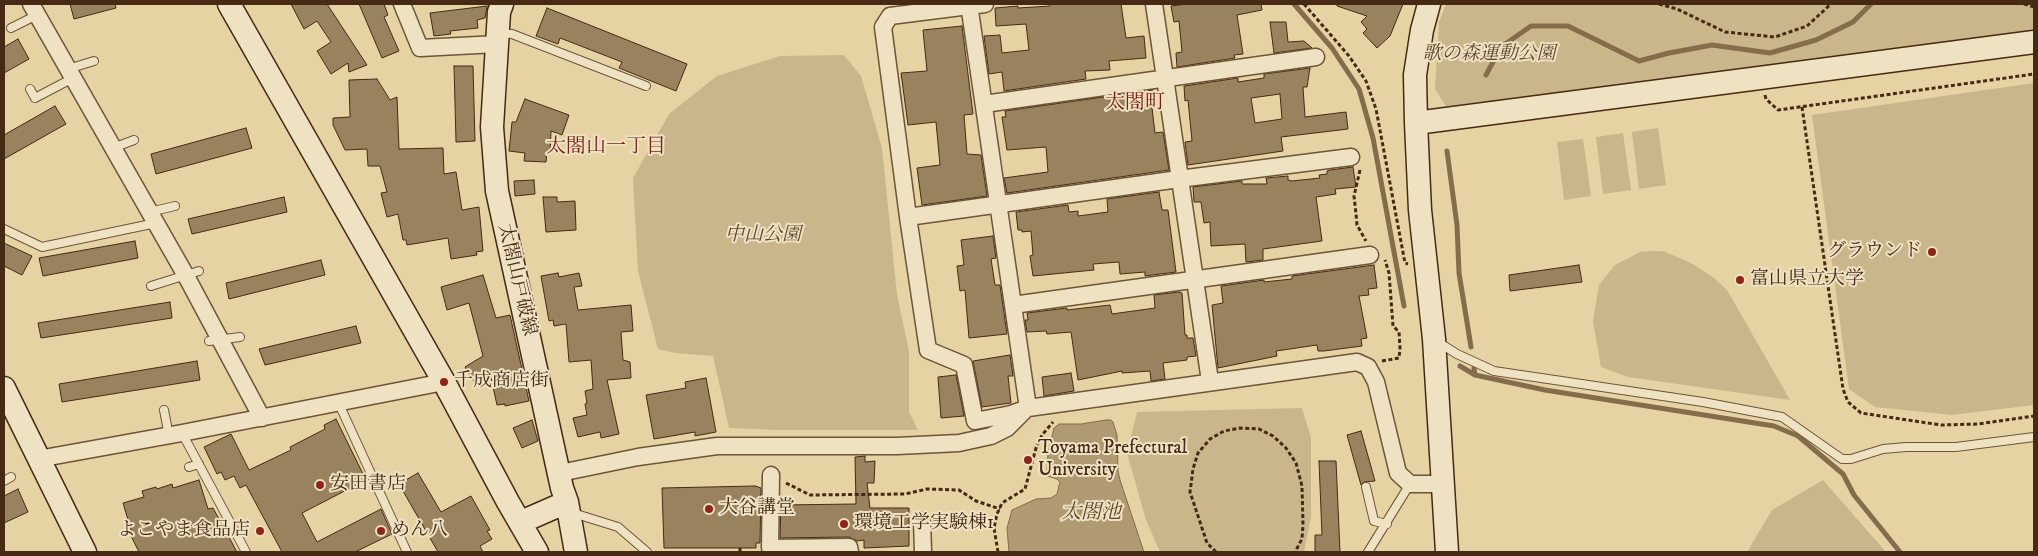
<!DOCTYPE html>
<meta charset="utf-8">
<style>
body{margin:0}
#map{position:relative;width:2038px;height:556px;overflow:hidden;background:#e5d3a3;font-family:"IM FELL DW Pica",serif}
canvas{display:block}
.frame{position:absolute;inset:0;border:5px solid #462a14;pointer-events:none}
</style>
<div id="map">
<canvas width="2038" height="556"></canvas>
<div class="frame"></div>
</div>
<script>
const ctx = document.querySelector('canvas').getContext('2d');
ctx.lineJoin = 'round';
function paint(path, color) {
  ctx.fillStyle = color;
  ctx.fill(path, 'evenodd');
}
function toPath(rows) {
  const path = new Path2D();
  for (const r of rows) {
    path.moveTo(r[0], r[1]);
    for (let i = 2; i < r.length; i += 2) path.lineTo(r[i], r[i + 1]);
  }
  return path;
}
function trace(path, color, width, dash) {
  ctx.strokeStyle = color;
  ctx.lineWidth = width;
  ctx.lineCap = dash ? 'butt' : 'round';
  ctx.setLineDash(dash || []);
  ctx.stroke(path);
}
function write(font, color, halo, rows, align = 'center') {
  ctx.font = font + ' "IM FELL DW Pica","Noto Serif JP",serif';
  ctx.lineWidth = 4;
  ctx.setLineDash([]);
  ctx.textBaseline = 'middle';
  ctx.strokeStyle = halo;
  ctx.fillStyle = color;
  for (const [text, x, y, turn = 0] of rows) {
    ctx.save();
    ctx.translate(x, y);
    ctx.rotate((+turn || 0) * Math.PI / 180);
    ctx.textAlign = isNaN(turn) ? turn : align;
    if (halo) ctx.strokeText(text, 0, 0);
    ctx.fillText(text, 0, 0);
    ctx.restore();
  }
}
const green = toPath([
 [1446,4,2034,4,2034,34,1449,111,1435,89,1439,22],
 [844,55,861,76,882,148,897,295,909,351,909,412,918,430,777,430,729,428,713,356,675,353,658,349,638,271,633,178,669,114,717,76,780,56],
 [2034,83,2034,405,1952,415,1875,407,1849,389,1812,115],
 [1658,128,1666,185,1639,189,1632,132],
 [1623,133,1631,190,1603,194,1596,137],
 [1583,139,1591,196,1564,200,1557,142],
 [1651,251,1663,251,1691,263,1714,278,1727,290,1790,400,1628,377,1601,367,1593,321,1599,285,1615,265,1640,252],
 [1302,408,1311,438,1311,517,1304,552,1160,552,1146,520,1127,453,1137,412],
 [1823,480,1886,552,1747,552,1772,510]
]);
const water = toPath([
 [1106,420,1111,420,1113,422,1117,435,1118,471,1120,480,1144,552,1009,552,1007,528,1012,510,1036,499,1051,498,1057,494,1060,482,1057,479,1047,476,1047,470,1048,453,1054,428,1059,424,1081,424,1106,420]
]);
const stream = toPath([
 [1294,4,1332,48,1359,89,1373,138,1404,306],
 [1486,75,1501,47,1531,26,1568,26,1639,61,1669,53,1712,45,1770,53,1816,40,1853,22,1871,4],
 [1447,151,1457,225,1459,273,1471,347],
 [1460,366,1475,375,1545,390,1774,426,1798,436,1843,474,1854,495,1900,552],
 [1474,368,1475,375]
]);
const building = toPath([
 [70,4,115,4,116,8,74,19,70,4],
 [291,4,327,4,367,65,349,72,348,63,331,74,317,51,331,42,317,21,304,29,291,4],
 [359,4,384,4,388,15,384,17,399,51,382,58,359,4],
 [1050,4,1121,4,1126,38,1144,36,1146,58,1109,61,1110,70,1085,71,1086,79,1004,91,1002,72,989,74,984,36,1000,35,1002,53,1029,50,1026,24,996,26,995,8,1018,6,1018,8,1050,6,1050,4],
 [1186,4,1261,4,1262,10,1237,15,1243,54,1234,55,1235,58,1177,67,1176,53,1182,52,1179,21,1174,22,1171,6,1186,4],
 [1337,4,1403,4,1390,36,1377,48,1363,33,1367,29,1361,22,1367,16,1337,6,1337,4],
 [487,6,485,18,477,20,478,28,450,31,451,34,434,36,430,13,487,6],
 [547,8,687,64,676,91,619,68,622,62,560,38,558,44,536,36,547,8],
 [1270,22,1286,22,1288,42,1304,41,1312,48,1274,53,1270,22],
 [962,26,973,114,964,115,967,154,981,155,987,196,922,205,917,168,940,165,936,122,908,125,901,73,927,71,923,30,962,26],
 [18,39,29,59,4,73,4,47,18,39],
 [454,66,473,66,475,141,456,142,454,66],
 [1310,68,1307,87,1303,87,1305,117,1346,112,1348,129,1281,137,1283,151,1188,165,1185,142,1192,141,1188,100,1185,101,1184,86,1238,78,1238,82,1264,78,1264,74,1310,68],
 [1280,94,1282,119,1255,123,1251,98,1280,94],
 [377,79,390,100,397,97,399,149,443,148,444,174,456,172,462,210,479,207,483,251,476,252,477,255,451,259,448,238,407,245,406,240,403,240,398,214,387,217,381,193,387,192,380,166,368,166,367,149,345,150,333,125,333,118,350,117,349,80,377,79],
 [1153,90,1155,107,1152,108,1155,133,1163,132,1169,170,1007,193,1004,178,1048,172,1046,147,1007,150,1002,117,1006,117,1005,111,1153,90],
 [525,99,569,115,562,135,551,131,550,153,547,152,546,162,524,161,525,153,509,151,512,122,516,122,525,99],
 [55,106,66,124,4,159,4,135,55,106],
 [246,128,252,148,156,174,151,154,246,128],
 [1353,167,1356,187,1335,189,1336,194,1316,197,1322,241,1263,249,1263,260,1246,262,1245,244,1211,246,1210,222,1204,223,1201,202,1194,202,1193,187,1242,181,1242,184,1267,184,1266,178,1288,176,1288,180,1292,181,1320,178,1319,175,1327,174,1327,171,1330,170,1353,167],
 [534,180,535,194,515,196,514,181,534,180],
 [1159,192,1162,210,1168,210,1176,272,1145,276,1145,272,1120,274,1119,262,1093,264,1094,270,1033,276,1030,256,1033,255,1031,231,1022,232,1022,230,1018,230,1016,212,1068,205,1069,212,1078,211,1078,216,1108,212,1107,199,1159,192],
 [284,197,287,212,192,234,188,219,284,197],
 [543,197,557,197,557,202,575,201,576,230,546,232,543,197],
 [993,236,996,258,991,259,995,285,1000,285,1007,334,969,338,965,290,960,291,957,266,964,265,961,240,993,236],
 [135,241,138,258,43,276,39,258,135,241],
 [4,243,32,256,22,275,4,266,4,243],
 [321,260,325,275,229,299,226,283,321,260],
 [1374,265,1377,288,1368,289,1369,295,1359,296,1367,338,1361,339,1362,346,1324,351,1318,351,1317,345,1276,351,1277,356,1218,368,1212,305,1223,303,1221,286,1264,280,1264,282,1292,279,1292,276,1374,265],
 [1579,265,1582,282,1510,291,1509,275,1579,265],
 [558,273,559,277,579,273,582,286,574,287,578,310,631,305,633,331,621,332,623,360,630,362,631,378,607,380,619,434,601,438,600,432,578,437,573,418,587,415,585,404,587,403,585,391,593,389,591,360,569,362,566,324,554,326,553,320,549,321,541,276,558,273],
 [483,275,496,318,510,315,529,401,505,406,505,404,497,405,491,378,477,386,465,367,483,356,469,303,447,310,441,287,483,275],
 [1179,292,1182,293,1185,335,1187,335,1187,338,1193,338,1196,356,1187,357,1187,360,1163,363,1165,379,1151,381,1150,371,1122,373,1122,371,1078,380,1071,332,1047,334,1046,331,1027,332,1025,320,1028,320,1027,313,1067,308,1067,310,1110,305,1112,314,1155,308,1154,295,1179,292],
 [170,302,172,318,41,338,38,323,170,302],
 [356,326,361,343,265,365,259,349,356,326],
 [1010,355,1013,376,1008,376,1011,403,982,407,973,361,1010,355],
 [197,361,200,380,62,402,59,384,197,361],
 [1071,373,1074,391,1044,396,1042,377,1071,373],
 [956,375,964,416,941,418,938,377,956,375],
 [706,378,716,432,695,436,695,432,654,439,646,395,686,388,685,382,706,378],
 [336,419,366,480,302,513,317,542,381,509,392,534,355,552,282,552,246,485,240,488,234,476,225,480,221,472,217,474,204,447,231,434,249,470,291,450,290,447,325,429,324,425,336,419],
 [532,420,538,441,522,448,513,428,532,420],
 [1361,431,1375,481,1364,482,1361,485,1347,435,1361,431],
 [865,456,865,462,875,461,874,483,867,483,870,508,909,508,909,546,864,548,864,540,857,541,849,537,780,538,781,505,856,504,855,457,865,456],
 [1319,461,1336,461,1340,552,1315,552,1315,535,1322,535,1319,461],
 [418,473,441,512,471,496,490,530,487,531,492,539,480,546,483,552,438,552,399,484,418,473],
 [199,480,208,509,213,508,237,552,139,552,130,534,132,533,123,503,144,497,142,491,156,487,157,489,172,484,173,488,199,480],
 [755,486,761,488,760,543,756,543,756,548,664,548,662,488,755,486],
 [18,489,28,512,4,523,4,496,18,489]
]);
const path = toPath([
 [1304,4,1349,56,1366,81,1376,109,1405,263,1408,264],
 [1659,4,1677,9,1725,32,1775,37,1807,26,1831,4],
 [2024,4,2034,7],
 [1765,95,1766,99,1778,110,2034,74],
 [1802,107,1843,389,1848,402,1861,413,1941,425,1978,424,2034,416],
 [1360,170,1354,196,1356,214,1357,225,1366,241],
 [1382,361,1399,358,1400,348,1399,332,1393,326,1389,273,1385,260],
 [786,483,810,495,905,494,927,489,959,490,976,501,1000,509],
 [740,548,740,552],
 [998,552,994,528,997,514,1002,503,1025,489,1036,448,1042,435,1053,422],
 [1216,552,1207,543,1190,492,1193,469,1198,453,1210,439,1224,431,1240,428,1259,429,1273,436,1286,448,1296,463,1302,486,1303,525,1302,539,1295,552]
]);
const lane = toPath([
 [11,28,37,15],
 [499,33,512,34,646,86],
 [68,69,94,61],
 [30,89,35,98,73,78],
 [113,148,134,140],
 [149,212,175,206],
 [4,229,42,247,156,223],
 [151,286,199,271],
 [209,341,240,337],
 [1438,342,1457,354,1494,371,1703,402,1782,417,1842,459,1851,459,1883,449,1906,447,1956,447,2034,437],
 [339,404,407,552],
 [164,410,169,436],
 [182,433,246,552],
 [189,467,199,464],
 [4,481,11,477],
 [1366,487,1374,521,1387,524],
 [573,513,618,527,647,552],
 [1368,552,1410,484]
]);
const street = toPath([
 [31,4,185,274,262,418],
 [402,4,420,48,497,44],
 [969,4,1028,408],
 [1154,4,1210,381],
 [984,104,1316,57],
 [1351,157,1179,179,908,217,928,350,964,365,975,421,1011,414,1028,408,1357,362,1368,367,1376,382,1398,473,1410,484,1442,484],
 [908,217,883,27,890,16,985,4],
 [1013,305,1370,255],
 [38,459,182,433,444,382],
 [560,473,638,457,717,446,897,446,959,443,991,436,1007,428,1024,411],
 [771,475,770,548,849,547,850,552],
 [922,521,923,552]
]);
const secondary = toPath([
 [229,4,444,382,508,502,537,552],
 [502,4,499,12,492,127,497,191,562,488,567,502,576,552],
 [1429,4,1422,30,1415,75,1416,123,1420,210,1434,339,1447,552],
 [1416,123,2034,42],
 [4,388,85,552],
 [521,522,567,502]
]);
const markers = [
 [1932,252,5,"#8f2418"],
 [1740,280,5,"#8f2418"],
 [444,382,5,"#8f2418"],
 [1028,460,5,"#8f2418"],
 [320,485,5,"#8f2418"],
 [709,509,5,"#8f2418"],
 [844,524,5,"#8f2418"],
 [260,531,5,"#8f2418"],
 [381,531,5,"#8f2418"]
];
const parkNames = [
 ["歌の森運動公園",1489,55],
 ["中山公園",763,236]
];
const poiNames = [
 ["グラウンド",1922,252,"right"],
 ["富山県立大学",1750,280],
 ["千成商店街",454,382],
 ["Toyama Prefectural",1038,449],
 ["University",1038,471],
 ["安田書店",330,485],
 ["大谷講堂",719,509],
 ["環境工学実験棟1",854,524],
 ["よこやま食品店",250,531,"right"],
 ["めん八",391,531]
];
const streetNames = [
 ["太閤山戸破線",516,280,77]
];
const neighbourhoodNames = [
 ["太閤町",1135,104],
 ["太閤山一丁目",606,148]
];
const waterNames = [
 ["太閤池",1091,514]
];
paint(green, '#cab68b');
paint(water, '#af9a72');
trace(water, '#856d4c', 1);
trace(stream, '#856d4c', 5);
paint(building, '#99825e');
trace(building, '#462a14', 1);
trace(lane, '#6e5438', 10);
trace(street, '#6e5438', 19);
trace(secondary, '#462a14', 25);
trace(path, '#462a14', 3, [4, 2.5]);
trace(lane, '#eee2c3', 8);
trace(street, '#eee2c3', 16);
trace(secondary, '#eee2c3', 22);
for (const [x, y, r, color] of markers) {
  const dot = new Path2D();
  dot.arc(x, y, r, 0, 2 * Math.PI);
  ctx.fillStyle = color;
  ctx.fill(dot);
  trace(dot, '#eee2c3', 2);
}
write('italic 19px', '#60462c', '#eee2c3', parkNames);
write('19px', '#462a14', '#eee2c3', poiNames, 'left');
write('19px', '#462a14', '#eee2c3', streetNames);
write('20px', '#7a1f14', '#eee2c3', neighbourhoodNames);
write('italic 20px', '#60462c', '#eee2c3', waterNames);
</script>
